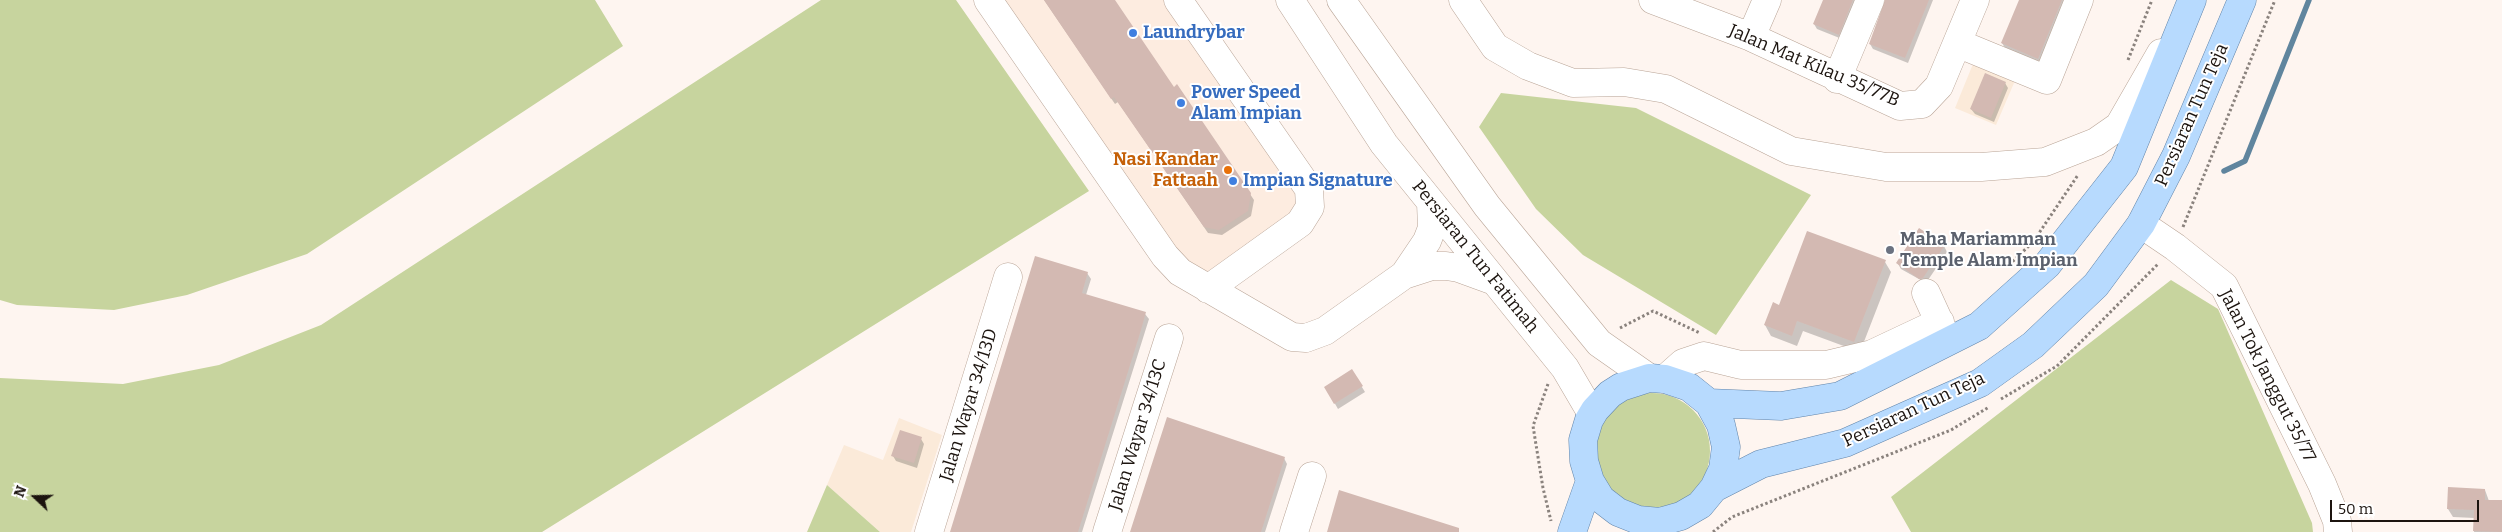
<!DOCTYPE html>
<style>
body{margin:0}
#map{position:relative;width:2502px;height:532px;overflow:hidden;background:#fef5f0;font-family:Bitter,serif}
canvas{display:block}
.north{position:absolute;left:10px;top:472px;width:50px;height:50px;-webkit-text-stroke:4px #fff;paint-order:stroke;rotate:291deg;font-size:14px;font-weight:700;line-height:20px;text-align:center;color:#1c140f}
.north::after{content:'';display:block;margin:auto;width:18px;height:22px;background:#1c140f;clip-path:polygon(50% 0,100% 100%,50% 72%,0 100%)}
.scale{position:absolute;left:2330px;top:500px;width:149px;height:22px;box-sizing:border-box;border:2px solid #1c140f;border-top:0;padding-left:6px;font-size:15px;line-height:18px;white-space:nowrap;color:#1c140f;-webkit-text-stroke:4px #fff;paint-order:stroke}
</style>
<div id="map">
<canvas width="2502" height="532"></canvas>
<div class="north">N</div>
<div class="scale">50 m</div>
</div>
<script>
const ctx = document.querySelector('canvas').getContext('2d');
ctx.lineJoin = 'round';
function paint(path, color) {
  ctx.fillStyle = color;
  ctx.fill(path, 'evenodd');
}
function toPath(rows) {
  const path = new Path2D();
  for (const r of rows) {
    if (r.length === 3) {
      path.moveTo(r[0] + r[2], r[1]);
      path.arc(r[0], r[1], r[2], 0, 2 * Math.PI);
      continue;
    }
    path.moveTo(r[0], r[1]);
    for (let i = 2; i < r.length; i += 2) path.lineTo(r[i], r[i + 1]);
  }
  return path;
}
function trace(path, color, width, dash) {
  ctx.strokeStyle = color;
  ctx.lineWidth = width;
  ctx.lineCap = dash ? 'butt' : 'round';
  ctx.setLineDash(dash || []);
  ctx.stroke(path);
}
function write(font, color, halo, rows, align = 'center') {
  ctx.font = font + ' Bitter,serif';
  ctx.lineWidth = 4;
  ctx.setLineDash([]);
  ctx.textBaseline = 'middle';
  ctx.strokeStyle = halo;
  ctx.fillStyle = color;
  for (const [text, x, y, turn = 0] of rows) {
    ctx.save();
    ctx.translate(x, y);
    ctx.rotate((+turn || 0) * Math.PI / 180);
    ctx.textAlign = isNaN(turn) ? turn : align;
    if (halo) ctx.strokeText(text, 0, 0);
    ctx.fillText(text, 0, 0);
    ctx.restore();
  }
}
const built = toPath([
 [998,0,1169,0,1301,190,1302,206,1206,279,1187,267]
]);
const industrial = toPath([
 [1975,59,2017,76,1996,125,1955,108],
 [899,418,942,435,911,532,880,532,827,485,844,445,883,460]
]);
const green = toPath([
 [0,0,595,0,623,46,307,254,187,295,114,310,17,305,0,300],
 [821,0,956,0,1089,191,542,532,0,532,0,378,123,384,219,365,321,325],
 [1501,93,1636,108,1811,195,1716,335,1583,255,1536,209,1479,127],
 [2171,280,2218,309,2312,523,2313,532,1911,532,1891,497],
 [1652,451,58],
 [827,485,880,532,807,532]
]);
const shadow = toPath([
 [1044,0,1113,0,1173,89,1250,194,1254,200,1251,216,1222,235,1208,233,1118,102,1115,104],
 [1824,0,1858,0,1842,39,1817,29,1814,24],
 [1886,0,1933,0,1908,63,1873,49,1870,44],
 [2020,0,2067,0,2041,64,2005,48,2002,43],
 [2005,83,2008,88,1994,122,1975,114,1971,109],
 [1944,246,1947,252,1926,283,1901,269,1898,264],
 [1885,262,1891,272,1860,352,1803,331,1797,346,1771,336,1765,325],
 [1087,273,1091,279,1086,295,1145,314,1149,319,1082,532,951,532],
 [1352,371,1365,392,1338,409,1326,388],
 [921,439,924,444,917,468,896,461,893,456],
 [1284,458,1287,464,1265,532,1131,532],
 [2485,490,2489,501,2502,502,2502,532,2474,532,2475,518,2453,517,2448,509]
]);
const stream = toPath([
 [2224,171,2245,161,2309,0]
]);
const building = toPath([
 [1044,0,1115,0,1174,87,1177,84,1251,193,1248,211,1219,230,1204,227,1114,97,1111,99],
 [1823,0,1853,0,1839,35,1813,24],
 [1885,0,1929,0,1905,58,1869,44],
 [2019,0,2062,0,2038,59,2001,43],
 [1985,73,2006,82,1991,118,1970,109],
 [1919,228,1945,245,1923,278,1919,279,1896,263],
 [1807,231,1886,260,1854,342,1797,321,1792,336,1764,325,1773,302,1779,305],
 [1035,256,1088,272,1082,293,1146,312,1141,330,1078,532,950,532],
 [1352,369,1363,386,1334,404,1324,387],
 [1167,417,1285,457,1261,532,1130,532],
 [900,430,922,437,914,463,891,456],
 [2448,487,2485,489,2485,500,2502,500,2502,532,2473,531,2474,510,2447,509],
 [1339,490,1459,528,1459,532,1327,532]
]);
const path = toPath([
 [2128,60,2152,0],
 [2183,227,2275,0],
 [2009,265,2033,242,2078,175],
 [1620,328,1653,311,1700,333],
 [1548,384,1533,426,1543,488,1551,521],
 [2001,399,2057,366,2158,264],
 [1713,532,1732,517,1951,430,1989,407]
]);
const minor = toPath([
 [988,0,1165,256,1180,272,1292,337,1306,338,1325,331,1404,275,1427,241,1432,228,1431,203],
 [1178,0,1309,189,1310,207,1300,223,1208,289],
 [1290,0,1384,144,1565,368,1592,414],
 [1341,0,1487,206,1599,343,1649,378],
 [1463,0,1495,47,1528,66,1573,83,1624,82,1666,89,1791,151,1886,167,1981,167,2045,162,2096,142,2119,126,2161,53],
 [1653,0,1751,37,1900,106,1922,104,1939,86,1975,0],
 [1751,37,1767,0],
 [1957,43,2047,80,2079,0],
 [1837,79,1870,0],
 [2141,224,2175,247,2224,286,2322,484,2337,521,2338,532],
 [1404,275,1432,266,1446,266,1459,268,1492,280],
 [1926,293,1947,339],
 [1665,379,1683,363,1704,356,1741,365,1826,365,1872,354,1940,322],
 [929,532,1008,277],
 [1107,532,1169,338],
 [1294,532,1312,476]
]);
const major = toPath([
 [1709,403,1781,406,1840,396,1979,326,2047,265,2124,167,2192,0],
 [1714,488,1761,464,1845,443,1980,383,2033,345,2096,285,2141,224,2176,156,2242,0],
 [1572,532,1590,481],
 [1649,532,1660,522,1681,516,1700,505,1714,488,1723,469,1726,447,1721,425,1709,403,1689,387,1665,379,1649,378,1621,387,1610,394,1595,410,1589,420,1583,440,1584,461,1590,481,1601,499,1618,512,1638,520,1660,522]
]);
const markers = [
 [1133,33,5,"#3f7fe0"],
 [1181,103,5,"#3f7fe0"],
 [1228,170,5,"#e8710a"],
 [1233,181,5,"#3f7fe0"],
 [1890,250,5,"#6b7280"]
];
const shopNames = [
 ["Laundrybar",1143,33],
 ["Power Speed",1191,93],
 ["Alam Impian",1191,114],
 ["Impian Signature",1243,181]
];
const streetNames = [
 ["Jalan Mat Kilau 35/77B",1814,66,23],
 ["Persiaran Tun Teja",2192,115,-66],
 ["Persiaran Tun Fatimah",1475,257,51],
 ["Jalan Tok Janggut 35/77",2267,376,63],
 ["Jalan Wayar 34/13D",969,405,-73],
 ["Persiaran Tun Teja",1914,410,-25],
 ["Jalan Wayar 34/13C",1138,435,-73]
];
const foodNames = [
 ["Nasi Kandar",1218,160],
 ["Fattaah",1218,181]
];
const worshipNames = [
 ["Maha Mariamman",1900,240],
 ["Temple Alam Impian",1900,261]
];
paint(built, '#fdece0');
paint(industrial, '#fbead9');
paint(green, '#c7d49e');
paint(shadow, '#0003');
trace(stream, '#60859e', 5.5);
paint(building, '#d3b9b2');
trace(minor, '#b9a496', 29);
trace(major, '#6285aa', 29);
trace(path, '#8a827d', 3, [2.5, 2.5]);
trace(minor, '#fff', 28);
trace(major, '#b7dafe', 28);
for (const [x, y, r, color] of markers) {
  const dot = new Path2D();
  dot.arc(x, y, r, 0, 2 * Math.PI);
  ctx.fillStyle = color;
  ctx.fill(dot);
  trace(dot, '#fff', 2);
}
write('bold 18px', '#366cbe', '#fff', shopNames, 'left');
write('18px', '#1c140f', '#fff', streetNames);
write('bold 18px', '#c56008', '#fff', foodNames, 'right');
write('bold 18px', '#5b616d', '#fff', worshipNames, 'left');
</script>
